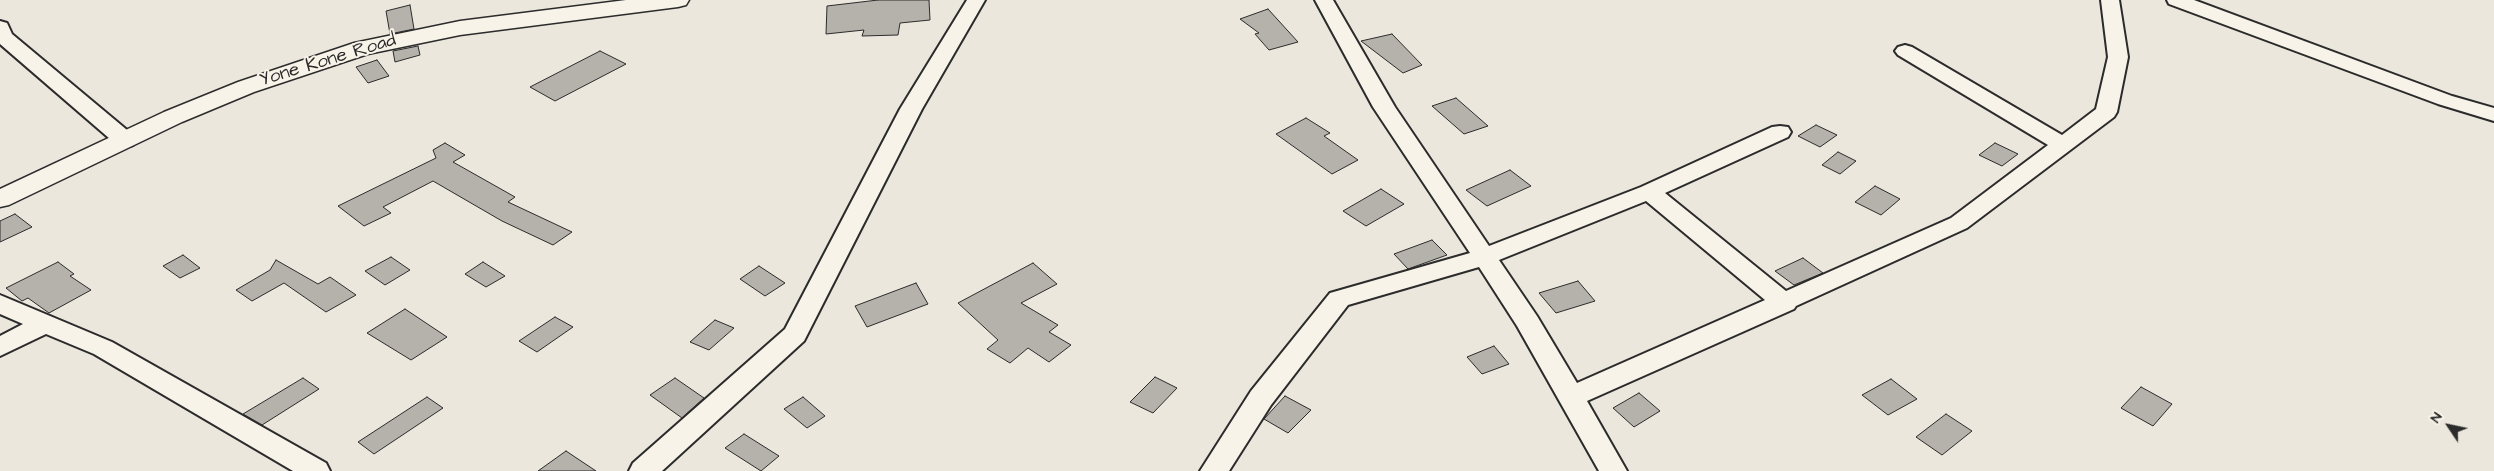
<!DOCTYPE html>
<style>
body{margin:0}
#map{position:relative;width:2494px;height:471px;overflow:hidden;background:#ebe7dd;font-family:"Architects Daughter",sans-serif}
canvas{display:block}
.north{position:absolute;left:2424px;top:401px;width:50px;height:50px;-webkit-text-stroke:4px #f7f3e8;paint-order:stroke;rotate:304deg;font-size:14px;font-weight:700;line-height:20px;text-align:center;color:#2b2b2b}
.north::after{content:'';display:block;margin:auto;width:18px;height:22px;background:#2b2b2b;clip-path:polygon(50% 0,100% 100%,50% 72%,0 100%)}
</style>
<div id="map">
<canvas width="2494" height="471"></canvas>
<div class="north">N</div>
</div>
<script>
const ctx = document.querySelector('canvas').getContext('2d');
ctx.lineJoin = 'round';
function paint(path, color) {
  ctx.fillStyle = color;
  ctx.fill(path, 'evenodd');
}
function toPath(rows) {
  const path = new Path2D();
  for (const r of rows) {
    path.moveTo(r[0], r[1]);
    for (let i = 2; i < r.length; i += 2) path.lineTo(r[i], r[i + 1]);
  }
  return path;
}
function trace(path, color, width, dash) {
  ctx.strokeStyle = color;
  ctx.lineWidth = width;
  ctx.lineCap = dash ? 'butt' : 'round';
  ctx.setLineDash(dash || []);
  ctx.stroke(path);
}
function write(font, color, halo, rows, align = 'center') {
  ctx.font = font + ' "Architects Daughter",sans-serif';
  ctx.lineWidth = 4;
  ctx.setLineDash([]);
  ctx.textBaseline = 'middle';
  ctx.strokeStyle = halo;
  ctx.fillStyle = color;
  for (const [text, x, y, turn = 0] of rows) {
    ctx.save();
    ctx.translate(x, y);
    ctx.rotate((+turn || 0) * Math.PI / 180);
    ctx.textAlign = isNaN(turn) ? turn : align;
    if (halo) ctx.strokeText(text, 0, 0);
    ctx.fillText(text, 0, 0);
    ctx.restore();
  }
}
const building = toPath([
 [878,0,929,0,930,20,900,23,898,35,862,36,864,30,826,34,827,6,878,0],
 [410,5,414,29,390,34,386,11,410,5],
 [1268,9,1298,42,1269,50,1255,34,1259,33,1240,19,1268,9],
 [1392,34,1422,65,1403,73,1361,41,1392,34],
 [418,46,420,55,395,62,393,51,418,46],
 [600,51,626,64,555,101,530,87,600,51],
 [377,60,389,76,368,83,356,67,377,60],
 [1456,98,1488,126,1464,134,1432,106,1456,98],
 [1306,118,1330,133,1324,136,1358,160,1332,174,1276,134,1306,118],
 [1816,125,1837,135,1820,147,1798,136,1816,125],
 [445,143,465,155,453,162,515,197,508,202,572,232,553,245,502,221,433,181,383,207,391,213,364,226,338,206,436,158,433,150,445,143],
 [1995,143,2018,154,2002,166,1979,155,1995,143],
 [1838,152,1856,161,1840,174,1822,165,1838,152],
 [1510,170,1531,186,1487,206,1466,190,1510,170],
 [1875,186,1900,199,1881,215,1855,202,1875,186],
 [1381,189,1404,204,1366,226,1343,211,1381,189],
 [15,214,32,227,0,242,0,221,15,214],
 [1432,240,1447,255,1408,269,1394,254,1432,240],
 [183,255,200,268,180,278,163,266,183,255],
 [391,257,410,270,385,285,365,271,391,257],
 [1803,258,1823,273,1794,285,1775,271,1803,258],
 [276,260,318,284,330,277,356,295,326,312,284,283,252,301,236,290,270,270,276,260],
 [58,262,74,274,70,276,91,290,49,313,28,298,22,301,6,288,58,262],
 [483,262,505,276,486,287,465,274,483,262],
 [1033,263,1057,284,1021,303,1058,325,1049,332,1071,345,1049,362,1028,348,1010,363,987,349,998,340,958,303,1033,263],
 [759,266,785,283,765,296,740,279,759,266],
 [1578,281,1595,301,1556,313,1539,293,1578,281],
 [916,283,928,304,867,327,855,306,916,283],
 [405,309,447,337,411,360,367,333,405,309],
 [555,317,573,327,537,352,519,341,555,317],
 [715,320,734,328,709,350,690,342,715,320],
 [1494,346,1509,364,1482,374,1467,357,1494,346],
 [1155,377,1177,388,1153,413,1130,402,1155,377],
 [303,378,319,389,262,425,243,414,303,378],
 [675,378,704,398,682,418,650,395,675,378],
 [1891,379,1917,399,1888,415,1862,395,1891,379],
 [2141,387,2172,404,2153,426,2121,408,2141,387],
 [1639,393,1660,411,1634,427,1613,408,1639,393],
 [1285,396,1311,410,1288,433,1264,419,1285,396],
 [427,397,443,408,374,454,358,442,427,397],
 [803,397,825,416,807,428,784,409,803,397],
 [1946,414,1972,431,1942,455,1916,437,1946,414],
 [744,434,779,456,761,471,725,448,744,434],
 [566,451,596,471,538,471,566,451]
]);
const minor = toPath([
 [967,0,985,0,922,109,804,341,662,471,629,471,633,463,785,329,900,109,967,0],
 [1315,0,1333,0,1395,107,1489,246,1641,187,1772,127,1780,126,1788,127,1791,132,1788,137,1665,193,1786,291,1951,218,2048,145,1898,55,1895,51,1898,47,1905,45,1912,47,2062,135,2096,109,2108,57,2101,0,2119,0,2128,57,2117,112,2114,117,1967,228,1796,306,1794,309,1587,401,1627,471,1599,471,1517,326,1479,267,1348,305,1271,405,1229,471,1200,471,1251,391,1330,293,1470,253,1373,107,1315,0],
 [1646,201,1765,300,1577,383,1537,316,1499,260,1646,201],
 [2167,0,2194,0,2452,96,2494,108,2494,121,2438,104,2169,4,2167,0],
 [0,21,7,23,12,34,133,135,136,140,133,145,125,147,117,145,0,44,0,21],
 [0,295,112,342,326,463,330,471,293,471,94,354,46,334,0,356,0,336,23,324,0,314,0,295]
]);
const tertiary = toPath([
 [626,0,689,0,686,5,678,7,460,35,368,54,254,92,182,122,9,205,0,207,0,189,164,112,238,82,354,43,460,21,626,0]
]);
const streetNames = [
 ["Yone Kone Road",328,61,-17]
];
paint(building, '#b5b2ab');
trace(building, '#2b2b2b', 1);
trace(minor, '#2b2b2b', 4);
trace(tertiary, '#2b2b2b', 3);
paint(minor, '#f7f3e8');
paint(tertiary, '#f7f3e8');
write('19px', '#2b2b2b', '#f7f3e8', streetNames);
</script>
